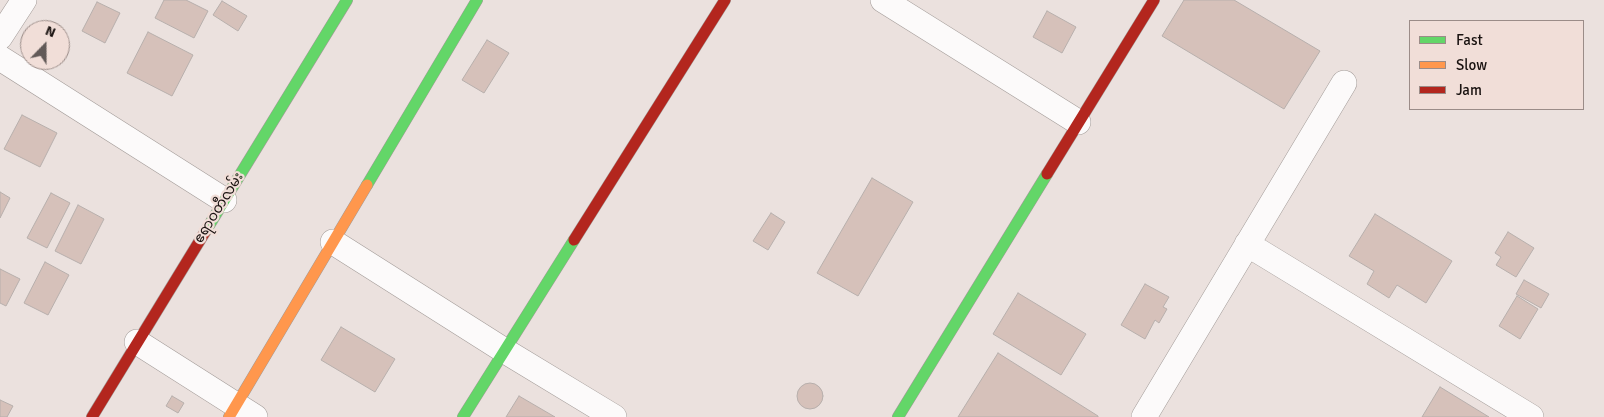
<!DOCTYPE html>
<meta charset="utf-8">
<style>
body{margin:0}
#map{position:relative;width:1604px;height:417px;overflow:hidden;background:#ebe1de;font-family:Signika,sans-serif}
canvas{display:block}
.legend{position:absolute;left:1409px;top:20px;width:175px;height:90px;box-sizing:border-box;background:#f1ded8;border:1px solid #9b8c88;margin:0;padding:6px 9px;list-style:none;font-size:15px;color:#191210}
.legend li{display:flex;align-items:center;gap:10px;height:25px}
.legend b{width:25px;border:1px solid #9b8c88}
.north{position:absolute;left:20px;top:20px;width:50px;height:50px;box-sizing:border-box;background:#f1ded8;border:1px solid #9b8c88;border-radius:50%;rotate:22deg;font-size:14px;font-weight:700;line-height:20px;text-align:center;color:#191210}
.north::after{content:'';display:block;margin:auto;width:18px;height:22px;background:#625a58;clip-path:polygon(50% 0,100% 100%,50% 72%,0 100%)}
</style>
<div id="map">
<canvas width="1604" height="417"></canvas>
<ul class="legend">
<li><b style="height:6px;background:#63d668"></b>Fast</li>
<li><b style="height:6px;background:#ff974d"></b>Slow</li>
<li><b style="height:6px;background:#b3261e"></b>Jam</li>
</ul>
<div class="north">N</div>
</div>
<script>
const ctx = document.querySelector('canvas').getContext('2d');
ctx.lineJoin = 'round';
function paint(path, color) {
  ctx.fillStyle = color;
  ctx.fill(path, 'evenodd');
}
function toPath(rows) {
  const path = new Path2D();
  for (const r of rows) {
    if (r.length === 3) {
      path.moveTo(r[0] + r[2], r[1]);
      path.arc(r[0], r[1], r[2], 0, 2 * Math.PI);
      continue;
    }
    path.moveTo(r[0], r[1]);
    for (let i = 2; i < r.length; i += 2) path.lineTo(r[i], r[i + 1]);
  }
  return path;
}
function trace(path, color, width, dash) {
  ctx.strokeStyle = color;
  ctx.lineWidth = width;
  ctx.lineCap = dash ? 'butt' : 'round';
  ctx.setLineDash(dash || []);
  ctx.stroke(path);
}
function write(font, color, halo, rows, align = 'center') {
  ctx.font = font + ' Signika,"Noto Sans Myanmar",sans-serif';
  ctx.lineWidth = 4.5;
  ctx.setLineDash([]);
  ctx.textBaseline = 'middle';
  ctx.strokeStyle = halo;
  ctx.fillStyle = color;
  for (const [text, x, y, turn = 0] of rows) {
    ctx.save();
    ctx.translate(x, y);
    ctx.rotate((+turn || 0) * Math.PI / 180);
    ctx.textAlign = isNaN(turn) ? turn : align;
    if (halo) ctx.strokeText(text, 0, 0);
    ctx.fillText(text, 0, 0);
    ctx.restore();
  }
}
const building = toPath([
 [164,0,186,0,208,11,194,38,155,18,164,0],
 [1184,0,1234,0,1320,51,1284,109,1162,36,1184,0],
 [222,1,247,16,238,31,213,15,222,1],
 [97,2,120,13,105,43,82,31,97,2],
 [1047,11,1076,27,1062,53,1033,37,1047,11],
 [148,32,193,55,172,96,127,73,148,32],
 [487,40,509,53,484,93,462,80,487,40],
 [22,115,57,133,40,167,4,149,22,115],
 [872,178,913,202,858,296,817,273,872,178],
 [0,192,10,198,0,218,0,192],
 [51,193,70,203,47,248,27,238,51,193],
 [78,205,104,219,81,264,55,251,78,205],
 [771,213,785,222,768,250,753,241,771,213],
 [1375,214,1452,261,1426,303,1397,285,1389,298,1367,284,1374,271,1349,256,1375,214],
 [1508,232,1534,248,1516,277,1496,265,1501,257,1495,253,1508,232],
 [45,262,69,275,48,315,24,303,45,262],
 [0,269,20,279,6,306,0,303,0,269],
 [1524,280,1549,294,1541,308,1516,294,1524,280],
 [1145,284,1169,297,1163,307,1167,309,1159,323,1155,320,1145,339,1121,325,1145,284],
 [1018,293,1086,334,1061,375,993,334,1018,293],
 [1517,296,1538,309,1520,339,1499,326,1517,296],
 [341,327,395,359,375,392,321,360,341,327],
 [998,353,1098,416,1098,417,958,417,998,353],
 [810,396,13],
 [1440,387,1489,417,1422,417,1440,387],
 [172,396,184,403,178,413,166,406,172,396],
 [519,396,555,417,506,417,519,396],
 [0,400,13,406,7,417,0,417,0,400]
]);
const street = toPath([
 [883,0,1078,122],
 [0,37,24,0],
 [0,58,224,200],
 [333,242,505,351,614,417],
 [1247,244,1531,417],
 [137,342,255,417],
 [1144,417,1344,83]
]);
const fast = toPath([
 [367,185,477,0],
 [205,232,347,0],
 [463,417,574,240],
 [898,417,1047,174]
]);
const slow = toPath([
 [229,417,367,185]
]);
const jam = toPath([
 [1047,174,1154,0],
 [574,240,725,0],
 [92,417,205,232]
]);
const streetNames = [
 ["ဧရာဝတီလမ်း",219,208,-58]
];
paint(building, '#d6c1ba');
trace(building, '#b7afac', 1);
trace(street, '#a29b98', 26);
trace(fast, '#a29b98', 12);
trace(slow, '#a29b98', 12);
trace(jam, '#a29b98', 12);
trace(street, '#fcfafa', 25);
trace(fast, '#63d668', 11);
trace(slow, '#ff974d', 11);
trace(jam, '#b3261e', 11);
write('14px', '#191210', '#f1ded8', streetNames);
</script>
